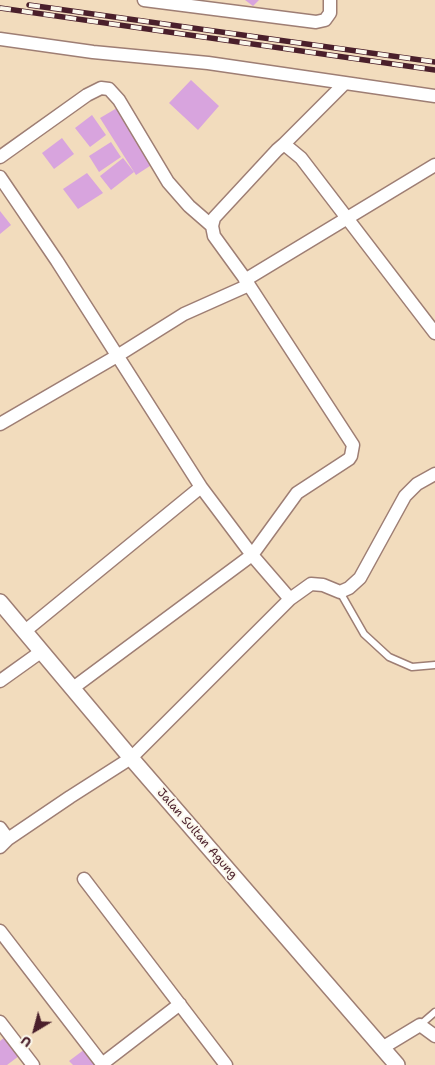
<!DOCTYPE html>
<style>
body{margin:0}
#map{position:relative;width:435px;height:1065px;overflow:hidden;background:#f2dcbd;font-family:"Shantell Sans",sans-serif}
canvas{display:block}
.north{position:absolute;left:10px;top:1005px;width:50px;height:50px;-webkit-text-stroke:4px #fbf7ec;paint-order:stroke;rotate:217deg;font-size:14px;font-weight:700;line-height:20px;text-align:center;color:#4a1f2b}
.north::after{content:'';display:block;margin:auto;width:18px;height:22px;background:#4a1f2b;clip-path:polygon(50% 0,100% 100%,50% 72%,0 100%)}
</style>
<div id="map">
<canvas width="435" height="1065"></canvas>
<div class="north">U</div>
</div>
<script>
const ctx = document.querySelector('canvas').getContext('2d');
ctx.lineJoin = 'round';
function paint(path, color) {
  ctx.fillStyle = color;
  ctx.fill(path, 'evenodd');
}
function toPath(rows) {
  const path = new Path2D();
  for (const r of rows) {
    path.moveTo(r[0], r[1]);
    for (let i = 2; i < r.length; i += 2) path.lineTo(r[i], r[i + 1]);
  }
  return path;
}
function trace(path, color, width, dash) {
  ctx.strokeStyle = color;
  ctx.lineWidth = width;
  ctx.lineCap = dash ? 'butt' : 'round';
  ctx.setLineDash(dash || []);
  ctx.stroke(path);
}
function write(font, color, halo, rows, align = 'center') {
  ctx.font = font + ' "Shantell Sans",sans-serif';
  ctx.lineWidth = 4;
  ctx.setLineDash([]);
  ctx.textBaseline = 'middle';
  ctx.strokeStyle = halo;
  ctx.fillStyle = color;
  for (const [text, x, y, turn = 0] of rows) {
    ctx.save();
    ctx.translate(x, y);
    ctx.rotate((+turn || 0) * Math.PI / 180);
    ctx.textAlign = isNaN(turn) ? turn : align;
    if (halo) ctx.strokeText(text, 0, 0);
    ctx.fillText(text, 0, 0);
    ctx.restore();
  }
}
const building = toPath([
 [245,0,259,0,253,6],
 [191,80,219,106,198,130,169,103],
 [117,108,153,164,136,175,100,118],
 [92,115,106,135,90,147,75,128],
 [62,138,74,154,54,169,42,153],
 [111,142,121,157,99,172,89,156],
 [123,158,134,172,111,190,100,176],
 [87,173,103,193,78,209,63,189],
 [0,211,11,225,0,234],
 [5,1037,19,1056,7,1065,0,1065,0,1041],
 [85,1049,98,1065,73,1065,69,1061]
]);
const service = toPath([
 [340,592,364,634,389,657,412,667,435,665],
 [420,1025,435,1012]
]);
const minor = toPath([
 [144,0,316,22,325,20,330,13,330,0],
 [0,39,93,52,208,63,435,96],
 [284,144,345,83],
 [0,157,87,95,101,88,109,89,119,100,168,182,189,206,212,226],
 [0,177,57,261,201,487,252,555,290,599],
 [245,280,435,165],
 [0,424,117,356,184,314,249,285],
 [25,631,201,487],
 [0,681,42,651],
 [73,688,252,555,297,493,349,459,351,456,353,445,243,276,214,236,212,226,214,218,277,150,284,144,301,158,435,333],
 [0,828,8,839],
 [0,847,8,839,70,797,131,758,290,599,311,584,323,585,340,592,349,588,360,578,405,496,417,484,435,474],
 [84,879,226,1065],
 [0,931,103,1065],
 [0,1022,33,1065],
 [382,1048,420,1025,435,1036],
 [102,1064,180,1004]
]);
const tertiary = toPath([
 [0,602,131,758,397,1065]
]);
const rail = toPath([
 [29,5,435,62],
 [0,8,435,70]
]);
const streetNames = [
 ["Jalan Sultan Agung",197,834,49]
];
paint(building, '#d8a4de');
trace(service, '#9e7e74', 9);
trace(minor, '#9e7e74', 15);
trace(tertiary, '#9e7e74', 18);
trace(service, '#fff', 6);
trace(minor, '#fff', 12);
trace(tertiary, '#fff', 15);
trace(rail, '#4a1f2b', 5.5);
trace(rail, '#fbf7ec', 4, [11]);
write('12px', '#4a1f2b', '#fbf7ec', streetNames);
</script>
